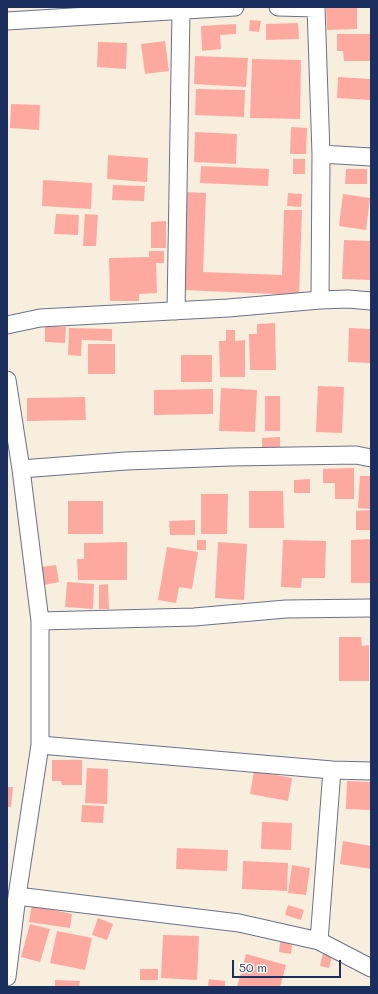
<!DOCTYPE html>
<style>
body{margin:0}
#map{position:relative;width:378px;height:994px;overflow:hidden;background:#f8eedd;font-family:Mali,sans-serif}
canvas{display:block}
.frame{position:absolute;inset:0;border:8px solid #1b2f5e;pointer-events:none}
.scale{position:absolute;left:232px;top:960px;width:109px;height:18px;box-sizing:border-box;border:2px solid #1b2f5e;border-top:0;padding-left:5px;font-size:12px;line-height:14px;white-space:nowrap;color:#1b2f5e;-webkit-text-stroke:3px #fdfcf7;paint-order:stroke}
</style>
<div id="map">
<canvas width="378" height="994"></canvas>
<div class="frame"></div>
<div class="scale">50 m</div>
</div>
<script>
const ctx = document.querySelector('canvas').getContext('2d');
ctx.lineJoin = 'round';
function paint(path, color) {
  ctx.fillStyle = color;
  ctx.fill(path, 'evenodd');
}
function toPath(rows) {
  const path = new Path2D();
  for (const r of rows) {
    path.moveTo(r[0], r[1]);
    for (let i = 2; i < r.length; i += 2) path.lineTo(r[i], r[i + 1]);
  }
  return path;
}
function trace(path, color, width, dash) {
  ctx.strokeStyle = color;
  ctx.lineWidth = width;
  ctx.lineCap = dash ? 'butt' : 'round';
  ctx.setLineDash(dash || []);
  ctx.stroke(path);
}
const building = toPath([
 [326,7,357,7,357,29,327,30],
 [250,20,261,21,259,32,249,31],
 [298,23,299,39,266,40,266,24],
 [236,24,236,34,220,35,221,49,202,51,201,26],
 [337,34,371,34,371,61,344,61,343,51,337,51],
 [165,41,169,71,145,74,141,44],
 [98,42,127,43,126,69,97,67],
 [195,56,248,58,246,87,194,84],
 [252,59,301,60,300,119,250,118],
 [338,77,371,79,370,100,337,98],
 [196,89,245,90,244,117,195,115],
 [11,104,40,105,39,130,10,128],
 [291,127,307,128,306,154,290,154],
 [195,132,237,134,236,164,194,162],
 [108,155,148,158,147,182,107,179],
 [293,159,305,159,305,174,293,174],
 [201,166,269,169,268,186,200,183],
 [346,169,367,169,367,184,345,184],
 [43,180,92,183,91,209,42,206],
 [113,185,145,186,144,201,112,200],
 [186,192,206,193,203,272,282,275,284,210,302,210,299,295,182,290],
 [288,193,302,194,301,207,287,206],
 [343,194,370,198,366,230,339,226],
 [56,214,79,215,78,235,54,234],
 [85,214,98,215,96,246,83,246],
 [166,221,166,248,151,248,151,222],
 [344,240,371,241,371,280,342,279],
 [149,251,164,251,164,263,156,263,157,293,139,294,139,301,110,301,109,258,149,257],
 [275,323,276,370,250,370,249,334,257,334,257,324],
 [45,326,66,327,65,343,45,342],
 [69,328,112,329,112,341,83,340,82,336,81,356,68,355],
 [349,328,371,329,371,363,348,362],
 [226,330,235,330,235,341,245,340,245,377,220,377,219,341,226,341],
 [88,344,115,344,115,374,88,374],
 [181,355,212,355,212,382,181,382],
 [318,386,344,387,342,433,316,432],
 [221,388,257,390,255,432,219,431],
 [213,389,213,414,154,415,154,390],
 [265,396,280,396,280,431,265,431],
 [85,397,86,420,27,421,27,398],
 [280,437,280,449,262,450,262,438],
 [354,468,354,499,335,499,335,483,323,483,323,469],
 [360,476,371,476,371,509,358,508],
 [310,479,310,493,294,493,294,480],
 [249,491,283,491,284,528,249,528],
 [201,494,228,494,227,534,201,534],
 [68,501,103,501,103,534,68,534],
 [371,510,371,530,356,530,356,511],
 [195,520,195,535,170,535,169,521],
 [371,539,371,583,351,583,351,540],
 [197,540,206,540,206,550,197,550],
 [283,540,326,541,325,578,302,578,301,588,281,587],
 [127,542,127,580,78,580,77,559,84,559,84,543],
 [218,542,247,544,244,600,215,598],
 [167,547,198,552,192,589,179,587,176,603,158,600],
 [56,565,59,582,44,585,41,567],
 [67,582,94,584,93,609,65,607],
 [108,584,109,609,99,609,99,585],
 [339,637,361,637,362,646,369,645,369,681,339,681],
 [52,760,82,760,82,785,62,785,61,781,52,781],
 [87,768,108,769,107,804,85,803],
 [254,771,292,778,288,801,250,794],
 [347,781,371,782,371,810,346,809],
 [7,787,13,787,11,807,7,807],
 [82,805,104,806,103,823,81,822],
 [262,822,292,823,291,850,261,849],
 [343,841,371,846,371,869,340,864],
 [177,848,228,850,227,871,176,869],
 [243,861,288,863,287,891,242,889],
 [292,865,310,868,306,895,288,893],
 [32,905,72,914,70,928,29,922],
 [288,905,304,910,301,920,285,915],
 [98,918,113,924,107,940,92,935],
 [30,924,50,929,40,962,21,957],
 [57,931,92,938,85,970,50,963],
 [163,935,199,936,197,980,161,978],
 [281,935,293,937,291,954,279,952],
 [323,953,332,956,329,968,320,966],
 [246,954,286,965,280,987,237,987],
 [140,969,158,969,158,980,140,980],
 [209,979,225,981,225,987,208,986],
 [55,980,80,981,79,987,55,987]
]);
const street = toPath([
 [278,7,316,8],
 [316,7,321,154,320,300],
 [7,21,235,7],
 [321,154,371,157],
 [176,311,181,11],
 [7,325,40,318,228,308,320,300,348,299,371,301],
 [7,380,21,469,126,461,231,457,356,455,371,458],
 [21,469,40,621,194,617,286,609,371,608],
 [40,621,40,745,17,896,239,923,319,941,371,968],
 [40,745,332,770,371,771],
 [319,941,332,770],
 [7,977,17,896]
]);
paint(building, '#fea9a0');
trace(street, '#68728a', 19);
trace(street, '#fff', 17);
</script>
